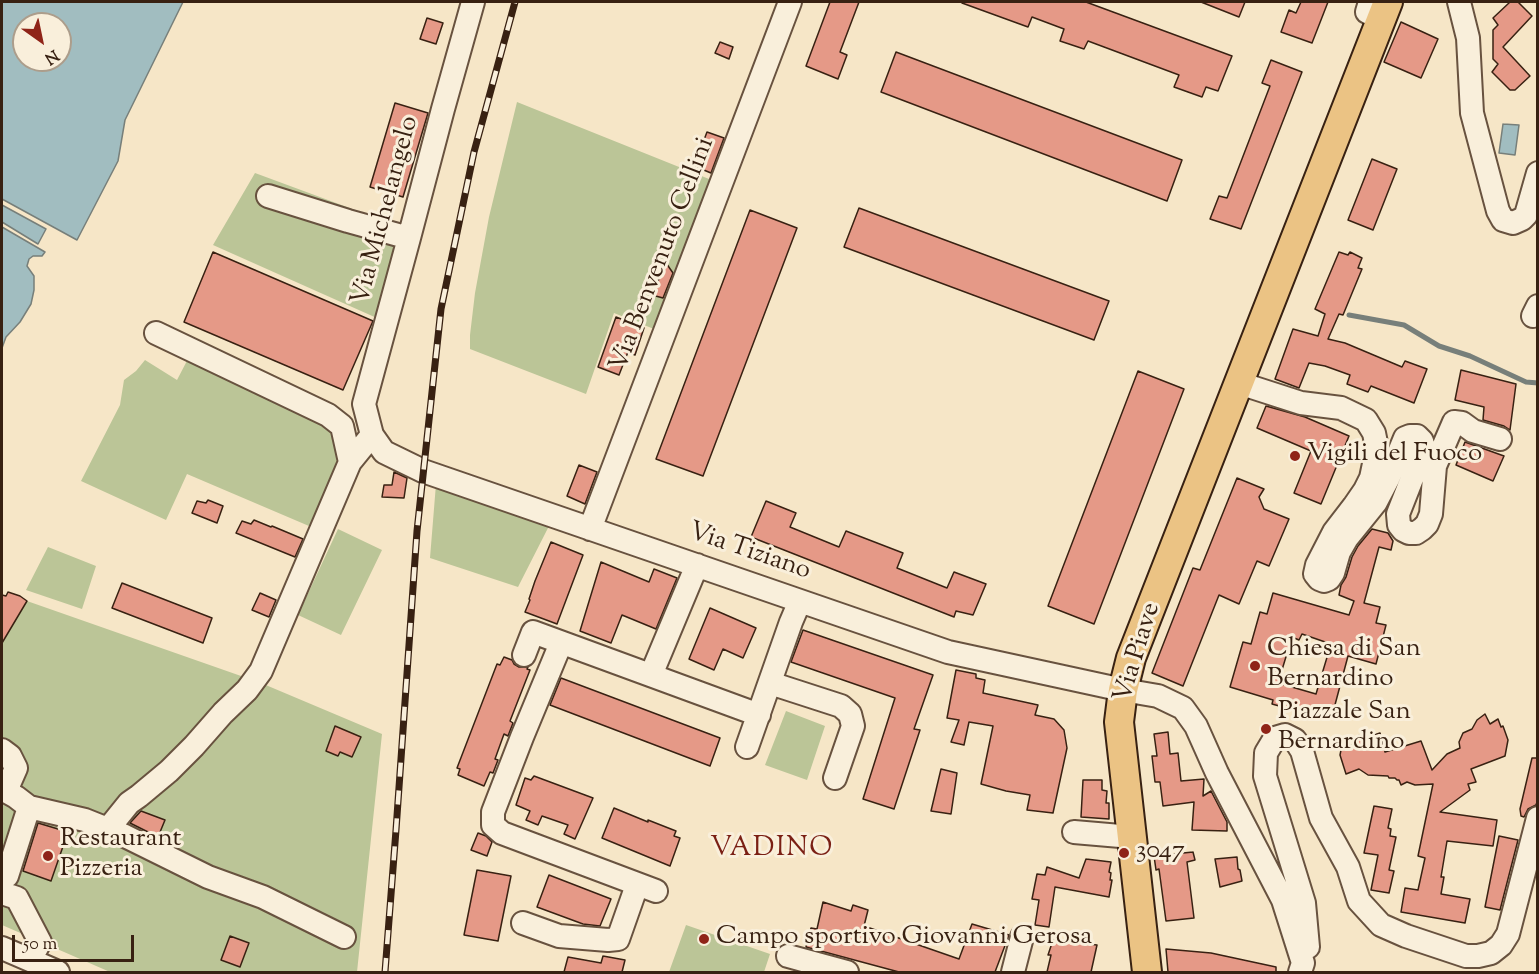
<!DOCTYPE html>
<style>
body{margin:0}
#map{position:relative;width:1539px;height:974px;overflow:hidden;background:#f6e6c7;font-family:"Sorts Mill Goudy",serif}
canvas{display:block}
.frame{position:absolute;inset:0;border:3px solid #382112;pointer-events:none}
.north{position:absolute;left:12px;top:12px;width:60px;height:60px;box-sizing:border-box;background:#f9efdb;border:2px solid #ac9d8b;border-radius:50%;rotate:147deg;font-size:16px;font-weight:700;line-height:24px;text-align:center;color:#382112}
.north::after{content:'';display:block;margin:auto;width:21px;height:27px;background:#8f2418;clip-path:polygon(50% 0,100% 100%,50% 72%,0 100%)}
.scale{position:absolute;left:12px;top:935px;width:122px;height:27px;box-sizing:border-box;border:3px solid #382112;border-top:0;padding-left:8px;font-size:18px;line-height:21px;white-space:nowrap;color:#382112;-webkit-text-stroke:4px #f9efdb;paint-order:stroke}
</style>
<div id="map">
<canvas width="1539" height="974"></canvas>
<div class="frame"></div>
<div class="north">N</div>
<div class="scale">50 m</div>
</div>
<script>
const ctx = document.querySelector('canvas').getContext('2d');
ctx.lineJoin = 'round';
function paint(path, color) {
  ctx.fillStyle = color;
  ctx.fill(path, 'evenodd');
}
function toPath(rows) {
  const path = new Path2D();
  for (const r of rows) {
    path.moveTo(r[0], r[1]);
    for (let i = 2; i < r.length; i += 2) path.lineTo(r[i], r[i + 1]);
  }
  return path;
}
function trace(path, color, width, dash) {
  ctx.strokeStyle = color;
  ctx.lineWidth = width;
  ctx.lineCap = dash ? 'butt' : 'round';
  ctx.setLineDash(dash || []);
  ctx.stroke(path);
}
function write(font, color, halo, rows, align = 'center') {
  ctx.font = font + ' "Sorts Mill Goudy",serif';
  ctx.lineWidth = 6;
  ctx.setLineDash([]);
  ctx.textBaseline = 'middle';
  ctx.strokeStyle = halo;
  ctx.fillStyle = color;
  for (const [text, x, y, turn = 0] of rows) {
    ctx.save();
    ctx.translate(x, y);
    ctx.rotate((+turn || 0) * Math.PI / 180);
    ctx.textAlign = isNaN(turn) ? turn : align;
    if (halo) ctx.strokeText(text, 0, 0);
    ctx.fillText(text, 0, 0);
    ctx.restore();
  }
}
const green = toPath([
 [517,102,714,181,659,331,614,313,586,394,470,349,470,335,475,293,489,217],
 [255,173,401,227,379,319,213,245],
 [190,355,332,429,345,456,316,529,187,474,166,520,81,481,120,405,124,380,136,371,145,360,177,380],
 [436,484,549,526,518,587,430,558],
 [338,529,382,550,341,635,298,615],
 [48,547,96,566,82,609,26,590],
 [27,601,261,683,382,734,357,972,110,972,2,925,2,642],
 [786,711,825,726,807,780,765,765],
 [686,925,770,954,764,972,669,972]
]);
const water = toPath([
 [2,2,183,2,125,120,118,161,77,240,2,199,2,2],
 [24,24,60,24,60,60,24,60,24,24],
 [1503,124,1519,125,1515,155,1499,153,1503,124],
 [2,205,46,229,38,244,2,222,2,205],
 [2,227,45,252,42,256,33,256,29,259,27,266,34,276,34,290,31,304,20,322,6,337,2,348,2,227]
]);
const stream = toPath([
 [1349,315,1404,325,1439,346,1470,356,1526,382,1538,383]
]);
const building = toPath([
 [830,2,859,2,840,52,847,55,838,79,806,66,830,2],
 [962,2,1086,2,1232,56,1218,91,1206,87,1202,97,1174,87,1179,75,1088,41,1084,49,1060,41,1064,29,1032,17,1028,27,962,3,962,2],
 [1201,2,1245,2,1239,17,1201,2],
 [1301,2,1328,2,1312,43,1281,32,1289,10,1296,13,1301,2],
 [1510,2,1518,2,1532,16,1503,47,1530,76,1515,90,1510,90,1492,72,1498,64,1493,59,1493,30,1498,25,1493,18,1510,2],
 [427,18,443,23,436,44,420,39,427,18],
 [1401,22,1438,39,1421,78,1384,62,1401,22],
 [720,42,733,47,729,59,715,53,720,42],
 [896,52,1182,160,1167,201,881,92,896,52],
 [1271,60,1302,72,1241,229,1210,219,1219,196,1227,198,1270,86,1262,83,1271,60],
 [395,103,428,113,403,197,370,187,395,103],
 [707,132,724,138,711,173,694,166,707,132],
 [1372,159,1397,169,1373,230,1348,220,1372,159],
 [859,208,1109,301,1094,340,844,247,859,208],
 [750,210,797,228,703,476,656,459,750,210],
 [213,252,373,321,343,390,184,322,213,252],
 [1339,252,1348,255,1350,252,1362,258,1358,268,1362,269,1343,315,1339,314,1328,339,1345,343,1402,367,1405,361,1427,369,1414,403,1371,386,1368,392,1347,384,1350,375,1325,366,1309,363,1299,388,1275,379,1293,329,1318,336,1325,314,1315,309,1339,252],
 [666,263,673,273,663,298,652,295,666,263],
 [616,317,644,328,635,355,628,352,619,375,598,367,616,317],
 [1461,370,1516,384,1510,430,1504,426,1483,420,1484,407,1455,400,1461,370],
 [1138,371,1184,389,1094,624,1048,606,1138,371],
 [1266,406,1305,417,1349,436,1321,504,1294,493,1311,451,1257,428,1266,406],
 [1465,442,1504,456,1493,481,1456,465,1465,442],
 [579,465,597,472,585,504,567,496,579,465],
 [394,472,407,478,404,498,382,497,384,485,392,485,394,472],
 [1237,478,1264,489,1259,497,1264,509,1289,519,1269,566,1257,561,1239,604,1219,595,1183,686,1152,673,1193,568,1200,570,1237,478],
 [208,500,223,506,217,523,192,513,197,501,206,503,208,500],
 [766,501,796,513,790,527,839,547,846,531,903,553,897,568,947,588,954,572,986,584,973,615,956,611,954,617,751,537,766,501],
 [254,520,271,527,272,526,303,539,295,557,236,533,242,521,251,524,254,520],
 [1372,529,1388,533,1393,541,1391,550,1379,547,1364,603,1380,607,1376,623,1386,625,1376,664,1348,656,1332,716,1312,715,1272,704,1273,700,1230,687,1243,642,1251,644,1260,612,1267,614,1273,593,1349,615,1354,601,1339,595,1341,585,1346,577,1352,557,1358,546,1372,529],
 [1302,634,1331,644,1316,694,1278,683,1292,637,1299,640,1302,634],
 [551,542,583,555,557,624,525,612,530,600,529,599,535,581,551,542],
 [601,562,649,582,654,569,677,578,656,629,622,615,611,643,580,631,601,562],
 [122,583,212,618,203,643,112,608,122,583],
 [8,592,20,596,27,601,2,643,2,595,6,596,8,592],
 [260,593,276,600,269,617,252,610,260,593],
 [710,608,756,628,743,658,723,649,714,670,689,659,710,608],
 [803,630,933,675,914,729,920,730,894,809,863,799,895,698,791,662,803,630],
 [504,657,512,660,514,664,519,667,528,667,527,669,530,670,510,721,513,723,508,736,504,734,495,759,498,760,493,773,490,772,484,786,458,775,460,769,457,768,497,664,500,665,504,657],
 [956,670,976,674,976,678,985,680,983,693,1038,705,1035,715,1054,719,1064,730,1067,748,1053,813,1027,810,1030,795,1006,791,981,784,993,726,969,722,964,745,951,742,959,720,947,718,956,670],
 [561,678,720,738,710,766,550,705,561,678],
 [1485,714,1490,724,1498,719,1501,727,1503,726,1508,740,1505,756,1471,769,1476,782,1468,784,1470,790,1440,812,1497,820,1493,846,1447,841,1441,877,1444,877,1441,894,1470,899,1465,923,1401,912,1405,888,1418,890,1425,858,1418,856,1433,784,1415,785,1407,782,1401,785,1399,780,1397,780,1395,778,1389,778,1388,776,1368,775,1359,769,1346,774,1340,755,1341,750,1345,746,1354,745,1353,739,1357,736,1361,735,1368,737,1380,733,1385,752,1421,741,1432,770,1447,754,1460,748,1459,742,1463,733,1472,729,1477,720,1485,714],
 [335,726,361,737,352,757,340,752,338,756,326,751,335,726],
 [1168,732,1170,754,1178,753,1181,781,1204,779,1203,796,1211,791,1227,822,1227,831,1192,830,1194,802,1163,806,1160,782,1155,782,1152,756,1157,756,1154,734,1168,732],
 [1532,758,1538,758,1538,799,1536,805,1528,809,1524,817,1521,816,1520,809,1532,758],
 [941,769,957,773,951,814,931,811,941,769],
 [534,776,593,798,575,839,564,834,568,825,542,816,538,825,526,820,530,811,516,805,525,778,531,780,534,776],
 [1083,780,1102,780,1102,790,1107,791,1106,803,1109,803,1109,819,1081,817,1083,780],
 [1374,806,1392,809,1388,828,1391,829,1390,836,1396,837,1389,870,1394,871,1389,893,1371,890,1378,855,1364,853,1374,806],
 [614,808,648,822,648,820,676,831,674,836,680,838,670,866,602,838,614,808],
 [141,811,165,820,158,837,130,823,141,811],
 [38,823,68,832,51,881,23,871,38,823],
 [478,833,486,836,492,842,487,856,471,850,478,833],
 [1499,836,1518,840,1500,910,1485,907,1499,836],
 [1193,852,1195,860,1187,862,1194,918,1166,921,1159,869,1156,870,1154,856,1193,852],
 [1237,857,1238,869,1240,870,1242,881,1220,887,1215,859,1237,857],
 [1086,859,1111,862,1109,872,1111,873,1110,880,1112,880,1109,897,1055,887,1049,927,1035,925,1039,900,1032,899,1037,874,1045,875,1047,867,1079,878,1086,859],
 [477,870,511,876,498,941,464,935,477,870],
 [549,875,611,899,600,926,583,924,537,907,549,875],
 [823,902,851,911,853,905,868,910,864,926,959,959,972,924,1009,935,995,972,899,972,806,947,811,928,817,929,823,902],
 [230,936,249,943,240,967,221,960,230,936],
 [1053,940,1097,945,1091,972,1047,972,1051,955,1048,955,1053,940],
 [1166,949,1211,953,1276,967,1276,972,1168,972,1166,949],
 [603,956,625,960,622,972,564,972,568,957,601,963,603,956]
]);
const minor = toPath([
 [473,2,443,109,409,238,364,404,372,435,384,452,423,471,948,652,1123,690,1158,696,1183,708,1196,726,1217,773,1283,900,1303,963,1300,972],
 [1370,2,1367,12,1382,17],
 [1459,2,1468,38,1472,113,1498,211,1503,220,1513,223,1522,219,1526,215,1538,173],
 [268,196,348,221,409,238],
 [1533,316,1538,306],
 [156,333,328,415,342,426,350,462],
 [1239,383,1301,403,1341,408,1366,420,1374,433,1376,443,1375,459,1371,478,1365,490,1354,506,1334,532,1317,565,1315,574,1319,579,1324,581,1329,579,1333,573,1339,552,1347,538,1376,502,1388,479,1405,438,1410,436,1417,436,1422,441,1424,448,1398,514,1399,525,1403,530,1409,533,1416,533,1422,529,1427,524,1431,514,1435,466,1454,422,1462,423,1473,431,1500,439],
 [590,529,790,2],
 [561,643,522,737,493,812,493,825,502,833,656,891],
 [524,655,533,632,759,715],
 [651,675,697,565],
 [770,683,841,706,850,714,853,726,835,778],
 [747,747,791,622,800,601],
 [2,750,10,756,16,768,9,784,7,792,16,797,29,807],
 [108,829,129,803,139,796,169,771,194,746,223,713,247,690,261,671,350,462,372,435],
 [1074,832,1132,837],
 [7,876,29,807,85,820,125,836,208,877,263,897,344,937],
 [2,893,17,898,40,942,30,960],
 [523,923,559,936,608,940,618,939,637,885],
 [1308,947,1304,903,1265,776,1266,753,1275,738,1285,735,1295,740,1302,751,1321,818,1348,867,1359,901,1381,925,1406,936,1466,956,1478,956,1491,953,1501,945,1508,934,1538,818],
 [2,948,58,972],
 [788,956,847,972],
 [1013,972,1022,937]
]);
const major = toPath([
 [1147,972,1119,722,1123,690,1131,658,1388,2]
]);
const rail = toPath([
 [385,972,396,830,417,531,441,309,474,152,515,2]
]);
const markers = [
 [1295,456,6,"#8f2418"],
 [1255,666,6,"#8f2418"],
 [1266,729,6,"#8f2418"],
 [1124,853,6,"#8f2418"],
 [48,856,6,"#8f2418"],
 [704,939,6,"#8f2418"]
];
const streetNames = [
 ["Via Michelangelo",387,211,-75],
 ["Via Benvenuto Cellini",664,255,-69],
 ["Via Tiziano",749,553,19],
 ["Via Piave",1139,653,-73]
];
const poiNames = [
 ["Vigili del Fuoco",1307,456],
 ["Chiesa di San",1267,651],
 ["Bernardino",1267,681],
 ["Piazzale San",1278,714],
 ["Bernardino",1278,744],
 ["Restaurant",60,841],
 ["Pizzeria",60,871],
 ["3047",1136,853],
 ["Campo sportivo Giovanni Gerosa",716,939]
];
const neighbourhoodNames = [
 ["VADINO",772,850]
];
paint(green, '#bbc597');
paint(water, '#a1bdc0');
trace(water, '#777f7a', 1.5);
trace(stream, '#777f7a', 5);
paint(building, '#e59987');
trace(building, '#382112', 1.5);
trace(minor, '#68523f', 26);
trace(major, '#382112', 32);
trace(minor, '#f9efdb', 22);
trace(major, '#ebc384', 28);
trace(rail, '#382112', 7);
trace(rail, '#f9efdb', 4.5, [14]);
for (const [x, y, r, color] of markers) {
  const dot = new Path2D();
  dot.arc(x, y, r, 0, 2 * Math.PI);
  ctx.fillStyle = color;
  ctx.fill(dot);
  trace(dot, '#f9efdb', 2);
}
write('26px', '#382112', '#f9efdb', streetNames);
write('26px', '#382112', '#f9efdb', poiNames, 'left');
ctx.letterSpacing = '1.5px';
write('27px', '#7a1f14', '#f9efdb', neighbourhoodNames);
ctx.letterSpacing = '0px';
</script>
